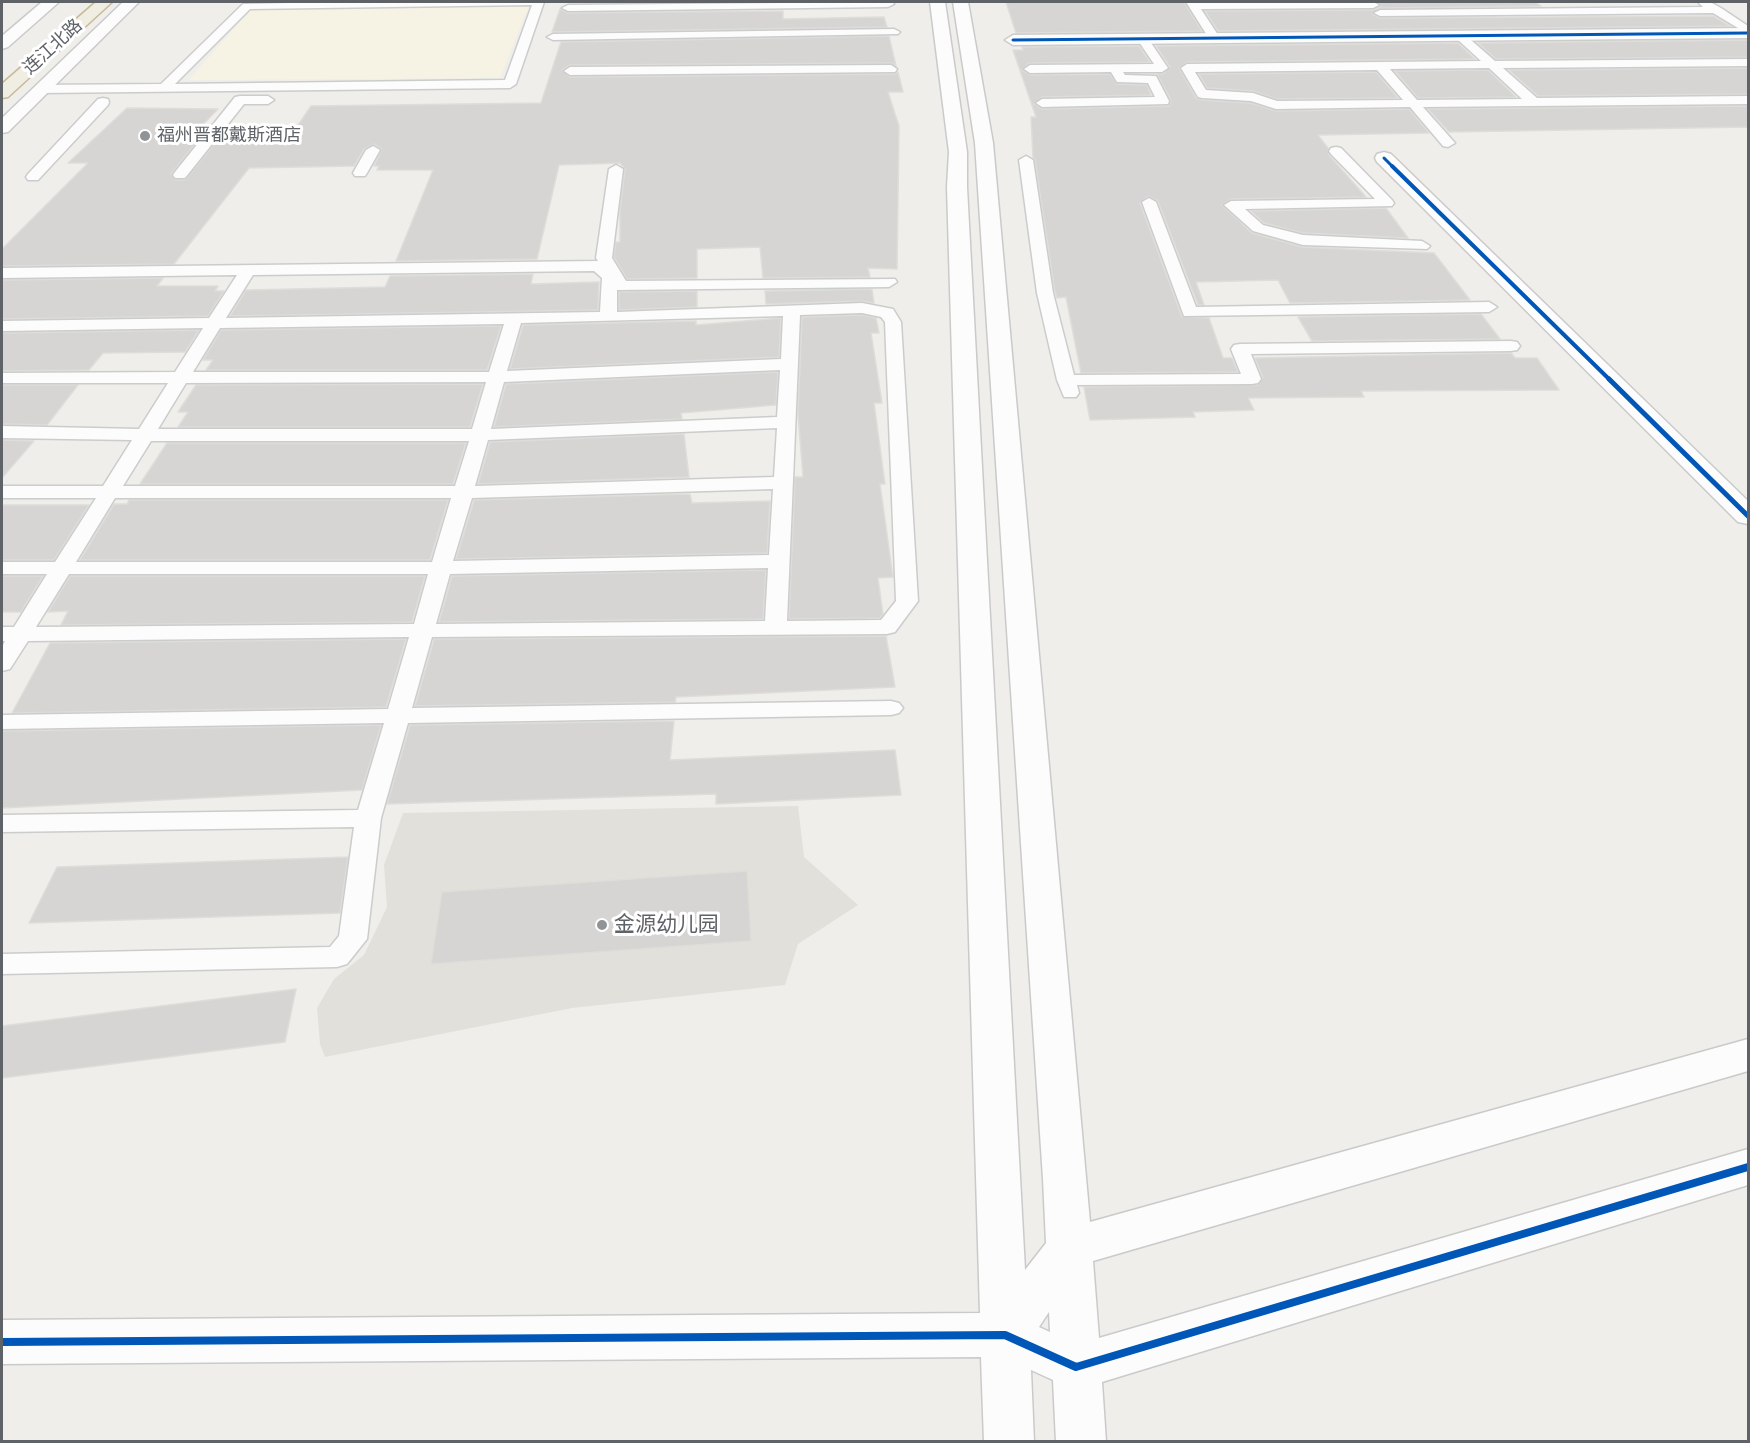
<!DOCTYPE html>
<meta charset="utf-8">
<style>
body{margin:0}
#map{position:relative;width:1750px;height:1443px;overflow:hidden;background:#efeeea;font-family:"IBM Plex Sans",sans-serif}
canvas{display:block}
.frame{position:absolute;inset:0;border:3px solid #5f6368;pointer-events:none}
</style>
<div id="map">
<canvas width="1750" height="1443"></canvas>
<div class="frame"></div>
</div>
<script>
const ctx = document.querySelector('canvas').getContext('2d');
ctx.lineJoin = 'round';
function paint(path, color) {
  ctx.fillStyle = color;
  ctx.fill(path, 'evenodd');
}
function toPath(rows) {
  const path = new Path2D();
  for (const r of rows) {
    path.moveTo(r[0], r[1]);
    for (let i = 2; i < r.length; i += 2) path.lineTo(r[i], r[i + 1]);
  }
  return path;
}
function trace(path, color, width, dash) {
  ctx.strokeStyle = color;
  ctx.lineWidth = width;
  ctx.lineCap = dash ? 'butt' : 'round';
  ctx.setLineDash(dash || []);
  ctx.stroke(path);
}
function write(font, color, halo, rows, align = 'center') {
  ctx.font = font + ' "IBM Plex Sans","Noto Sans SC",sans-serif';
  ctx.lineWidth = 6;
  ctx.setLineDash([]);
  ctx.textBaseline = 'middle';
  ctx.strokeStyle = halo;
  ctx.fillStyle = color;
  for (const [text, x, y, turn = 0] of rows) {
    ctx.save();
    ctx.translate(x, y);
    ctx.rotate((+turn || 0) * Math.PI / 180);
    ctx.textAlign = isNaN(turn) ? turn : align;
    if (halo) ctx.strokeText(text, 0, 0);
    ctx.fillText(text, 0, 0);
    ctx.restore();
  }
}
const commercial = toPath([
 [529,5,500,78,189,80,251,9]
]);
const education = toPath([
 [798,806,804,857,858,905,798,944,785,985,572,1008,325,1057,320,1044,317,1008,334,979,364,955,387,907,384,865,403,813]
]);
const building = toPath([
 [1006,2,1184,2,1202,31,1016,33,1006,2],
 [1377,2,1535,2,1541,6,1380,8,1372,14,1380,18,1713,16,1730,26,1218,31,1205,11,1373,10,1381,6,1377,2],
 [560,9,568,13,783,11,783,19,884,17,887,27,552,32,560,9],
 [889,36,896,66,891,63,570,65,562,70,570,77,895,74,898,72,903,92,888,92,899,126,897,269,868,268,870,277,763,278,760,247,697,249,697,278,627,279,614,257,616,242,620,242,620,211,625,169,620,163,559,165,537,259,396,261,433,170,377,170,379,166,374,166,382,149,374,144,364,149,354,166,249,168,174,264,2,266,2,249,88,163,68,163,127,108,218,109,193,135,202,135,171,174,175,180,185,180,222,135,292,134,311,106,541,103,561,42,889,36],
 [1748,40,1749,57,1496,59,1478,43,1748,40],
 [1458,43,1475,59,1187,62,1179,68,1196,98,1201,100,1251,103,1276,111,1409,109,1429,133,1318,135,1328,148,1329,155,1366,197,1231,199,1222,205,1252,233,1302,247,1434,253,1470,300,1290,303,1278,280,1196,282,1204,305,1198,305,1158,201,1148,196,1140,203,1182,317,1209,318,1223,358,1232,358,1238,372,1081,373,1066,297,1057,298,1055,292,1035,160,1033,157,1031,117,1036,117,1013,50,1023,50,1022,47,1139,46,1150,62,1029,63,1022,70,1030,75,1110,74,1117,84,1147,85,1151,95,1042,97,1034,104,1042,109,1169,106,1171,100,1157,74,1163,74,1170,67,1156,46,1458,43],
 [1748,68,1749,94,1538,96,1509,70,1748,68],
 [1488,70,1516,97,1418,98,1395,71,1488,70],
 [1376,72,1398,98,1277,99,1253,91,1207,88,1199,74,1376,72],
 [1749,106,1749,127,1449,132,1428,109,1749,106],
 [1386,208,1408,238,1303,233,1264,223,1251,211,1386,208],
 [533,274,531,284,599,282,598,310,230,316,246,290,385,287,390,276,533,274],
 [163,278,157,286,218,286,215,291,224,291,208,316,2,319,2,280,163,278],
 [872,289,874,303,862,301,766,304,765,291,872,289],
 [697,291,697,307,619,310,619,292,697,291],
 [1481,314,1500,339,1312,341,1298,317,1481,314],
 [862,315,876,318,879,333,871,333,882,403,874,403,885,484,880,484,893,577,878,578,883,614,880,618,789,619,795,477,803,477,798,414,802,317,862,315],
 [781,318,779,357,510,369,523,325,696,321,696,325,781,318],
 [501,326,487,370,206,370,213,360,203,360,221,330,501,326],
 [199,330,185,352,103,353,89,370,2,371,2,333,199,330],
 [1511,353,1515,358,1537,358,1559,390,1361,391,1364,397,1248,398,1254,410,1193,412,1195,417,1090,420,1084,387,1258,385,1263,378,1255,358,1511,353],
 [778,372,776,405,681,413,682,419,494,427,506,384,778,372],
 [483,384,470,427,178,427,188,412,178,412,196,385,483,384],
 [2,385,78,385,47,425,2,424,2,385],
 [684,434,689,477,478,484,490,442,684,434],
 [2,440,34,441,2,478,2,440],
 [167,443,466,443,453,484,140,484,167,443],
 [690,494,692,503,770,501,767,553,456,559,474,500,690,494],
 [129,500,448,500,430,560,80,560,114,504,127,504,129,500],
 [2,505,89,505,54,560,2,560,2,505],
 [766,570,763,619,439,622,452,576,766,570],
 [2,576,43,576,21,612,2,612,2,576],
 [70,576,425,576,412,622,61,625,68,611,48,612,70,576],
 [886,636,895,687,676,697,675,702,415,706,434,639,886,636],
 [406,639,386,707,12,713,50,643,406,639],
 [674,721,670,760,895,750,901,795,716,804,716,794,387,804,410,725,674,721],
 [381,725,362,790,2,808,2,731,381,725],
 [348,857,340,913,29,923,57,867,348,857],
 [747,871,751,941,431,964,442,892,747,871],
 [296,989,285,1042,2,1078,2,1026,296,989]
]);
const lane = toPath([
 [334,2,544,2,516,84,510,88,41,93,35,89,41,85,161,84,243,4,334,2],
 [532,5,505,80,175,84,250,9,532,5],
 [892,2,894,4,888,7,568,11,562,8,568,5,892,2],
 [1186,2,1373,2,1379,5,1373,8,1201,9,1220,38,1214,41,1210,40,1186,2],
 [1698,2,1710,2,1721,8,1748,26,1748,34,1713,13,1380,16,1374,13,1380,10,1703,7,1698,2],
 [894,29,900,32,898,34,553,40,547,37,553,34,894,29],
 [1460,33,1464,34,1495,61,1748,59,1748,66,1503,68,1537,98,1748,96,1748,104,1423,107,1455,143,1448,147,1443,146,1410,107,1276,109,1251,101,1202,98,1198,97,1181,68,1187,64,1481,61,1456,38,1456,34,1460,33],
 [1489,68,1522,99,1417,100,1390,69,1489,68],
 [1377,70,1403,100,1277,101,1253,93,1206,90,1195,72,1377,70],
 [1143,36,1147,37,1168,68,1162,72,1123,72,1125,75,1156,76,1169,101,1168,104,1042,107,1036,103,1042,99,1155,97,1148,83,1117,82,1111,72,1030,73,1024,69,1030,65,1154,64,1137,39,1143,36],
 [891,65,897,69,895,72,570,75,564,71,570,67,891,65],
 [240,96,268,96,274,100,268,104,244,104,185,178,175,178,173,175,175,172,235,97,240,96],
 [103,98,108,99,109,102,108,105,38,180,28,180,26,177,28,174,98,99,103,98],
 [373,146,380,150,367,173,365,176,355,176,353,173,366,150,373,146],
 [1336,147,1341,148,1392,200,1394,203,1392,206,1245,209,1263,225,1303,235,1422,241,1430,246,1427,249,1303,245,1253,231,1224,205,1231,201,1375,199,1331,154,1329,151,1331,148,1336,147],
 [1026,156,1033,160,1053,293,1074,375,1241,374,1231,349,1234,345,1240,344,1511,341,1517,342,1520,346,1517,350,1511,351,1251,354,1261,379,1258,383,1252,384,1077,385,1079,393,1076,397,1064,397,1057,380,1037,293,1019,160,1026,156],
 [616,165,623,169,612,258,626,281,895,279,897,282,889,287,617,290,617,312,862,303,893,309,901,322,918,601,895,632,887,634,432,637,412,708,891,701,899,703,903,708,899,713,891,715,408,723,381,818,367,939,347,964,337,967,2,974,2,954,330,947,339,936,354,827,2,832,2,815,358,810,384,723,2,729,2,715,388,709,409,637,28,641,10,669,2,671,2,647,5,641,2,641,2,627,14,627,47,574,2,574,2,562,55,562,96,498,2,498,2,486,103,486,132,440,2,438,2,426,139,429,168,383,2,383,2,373,175,372,203,328,2,331,2,321,209,318,237,275,2,278,2,268,598,261,596,258,609,169,616,165],
 [594,271,602,278,600,312,226,318,253,275,594,271],
 [862,313,881,317,885,322,896,601,881,620,787,621,800,315,862,313],
 [783,316,781,359,507,371,521,323,783,316],
 [504,324,489,372,193,372,220,328,504,324],
 [780,370,777,417,491,429,504,382,780,370],
 [486,382,472,429,158,429,186,383,486,382],
 [777,428,774,477,475,486,488,440,777,428],
 [151,441,469,441,455,486,123,486,151,441],
 [773,489,769,555,453,561,472,498,773,489],
 [115,498,451,498,432,562,76,562,115,498],
 [768,568,765,621,436,624,450,574,768,568],
 [69,574,428,574,414,624,36,627,69,574],
 [1149,198,1156,202,1196,307,1489,302,1497,307,1489,312,1184,316,1142,202,1149,198]
]);
const street = toPath([
 [1748,28,1748,38,1013,45,1005,40,1013,35,1748,28]
]);
const secondary = toPath([
 [42,2,59,2,8,47,2,49,2,36,42,2],
 [123,2,139,2,8,132,2,133,2,118,123,2],
 [930,2,945,2,967,152,967,187,1025,1270,1046,1243,1043,1179,975,143,953,2,968,2,993,143,1090,1222,1748,1039,1748,1071,1093,1261,1099,1338,1748,1149,1748,1185,1102,1382,1106,1442,1056,1442,1053,1380,1031,1370,1034,1442,984,1442,981,1357,2,1364,2,1320,980,1313,947,187,949,152,930,2],
 [1049,1312,1050,1332,1039,1327,1049,1312],
 [1384,152,1391,154,1748,501,1748,524,1738,522,1377,162,1375,158,1377,154,1384,152]
]);
const highway = toPath([
 [96,2,112,2,8,97,2,98,2,84,96,2]
]);
const cyclewayFar3 = toPath([
 [1013,40,1748,33],
 [1384,158,1394,168]
]);
const cyclewayFar2 = toPath([
 [1392,166,1611,381]
]);
const cyclewayFar1 = toPath([
 [1609,379,1748,516]
]);
const cycleway = toPath([
 [2,1342,1005,1335,1076,1367,1748,1167]
]);
const markers = [
 [145,136,6,"#919496"],
 [602,925,6,"#919496"]
];
const farStreetnames = [
 ["连江北路",53,47,-42]
];
const farPoinames = [
 ["福州晋都戴斯酒店",157,136]
];
const poiNames = [
 ["金源幼儿园",614,925]
];
paint(commercial, '#f7f3e4');
paint(education, '#e2e0da');
paint(building, '#d6d5d3');
trace(building, '#deddd9', 1.5);
trace(lane, '#cbcccc', 3);
trace(street, '#cbcccc', 3);
trace(secondary, '#cacacb', 3);
trace(highway, '#c8b996', 3);
paint(lane, '#fdfcfc');
paint(street, '#fdfcfc');
paint(secondary, '#fdfcfc');
paint(highway, '#f0ede3');
trace(cyclewayFar3, '#0057b8', 3);
trace(cyclewayFar2, '#0057b8', 4);
trace(cyclewayFar1, '#0057b8', 5);
trace(cycleway, '#0057b8', 8);
for (const [x, y, r, color] of markers) {
  const dot = new Path2D();
  dot.arc(x, y, r, 0, 2 * Math.PI);
  ctx.fillStyle = color;
  ctx.fill(dot);
  trace(dot, '#fff', 2);
}
write('18px', '#5f6368', '#fff', farStreetnames);
write('18px', '#5f6368', '#fff', farPoinames, 'left');
write('21px', '#5f6368', '#fff', poiNames, 'left');
</script>
